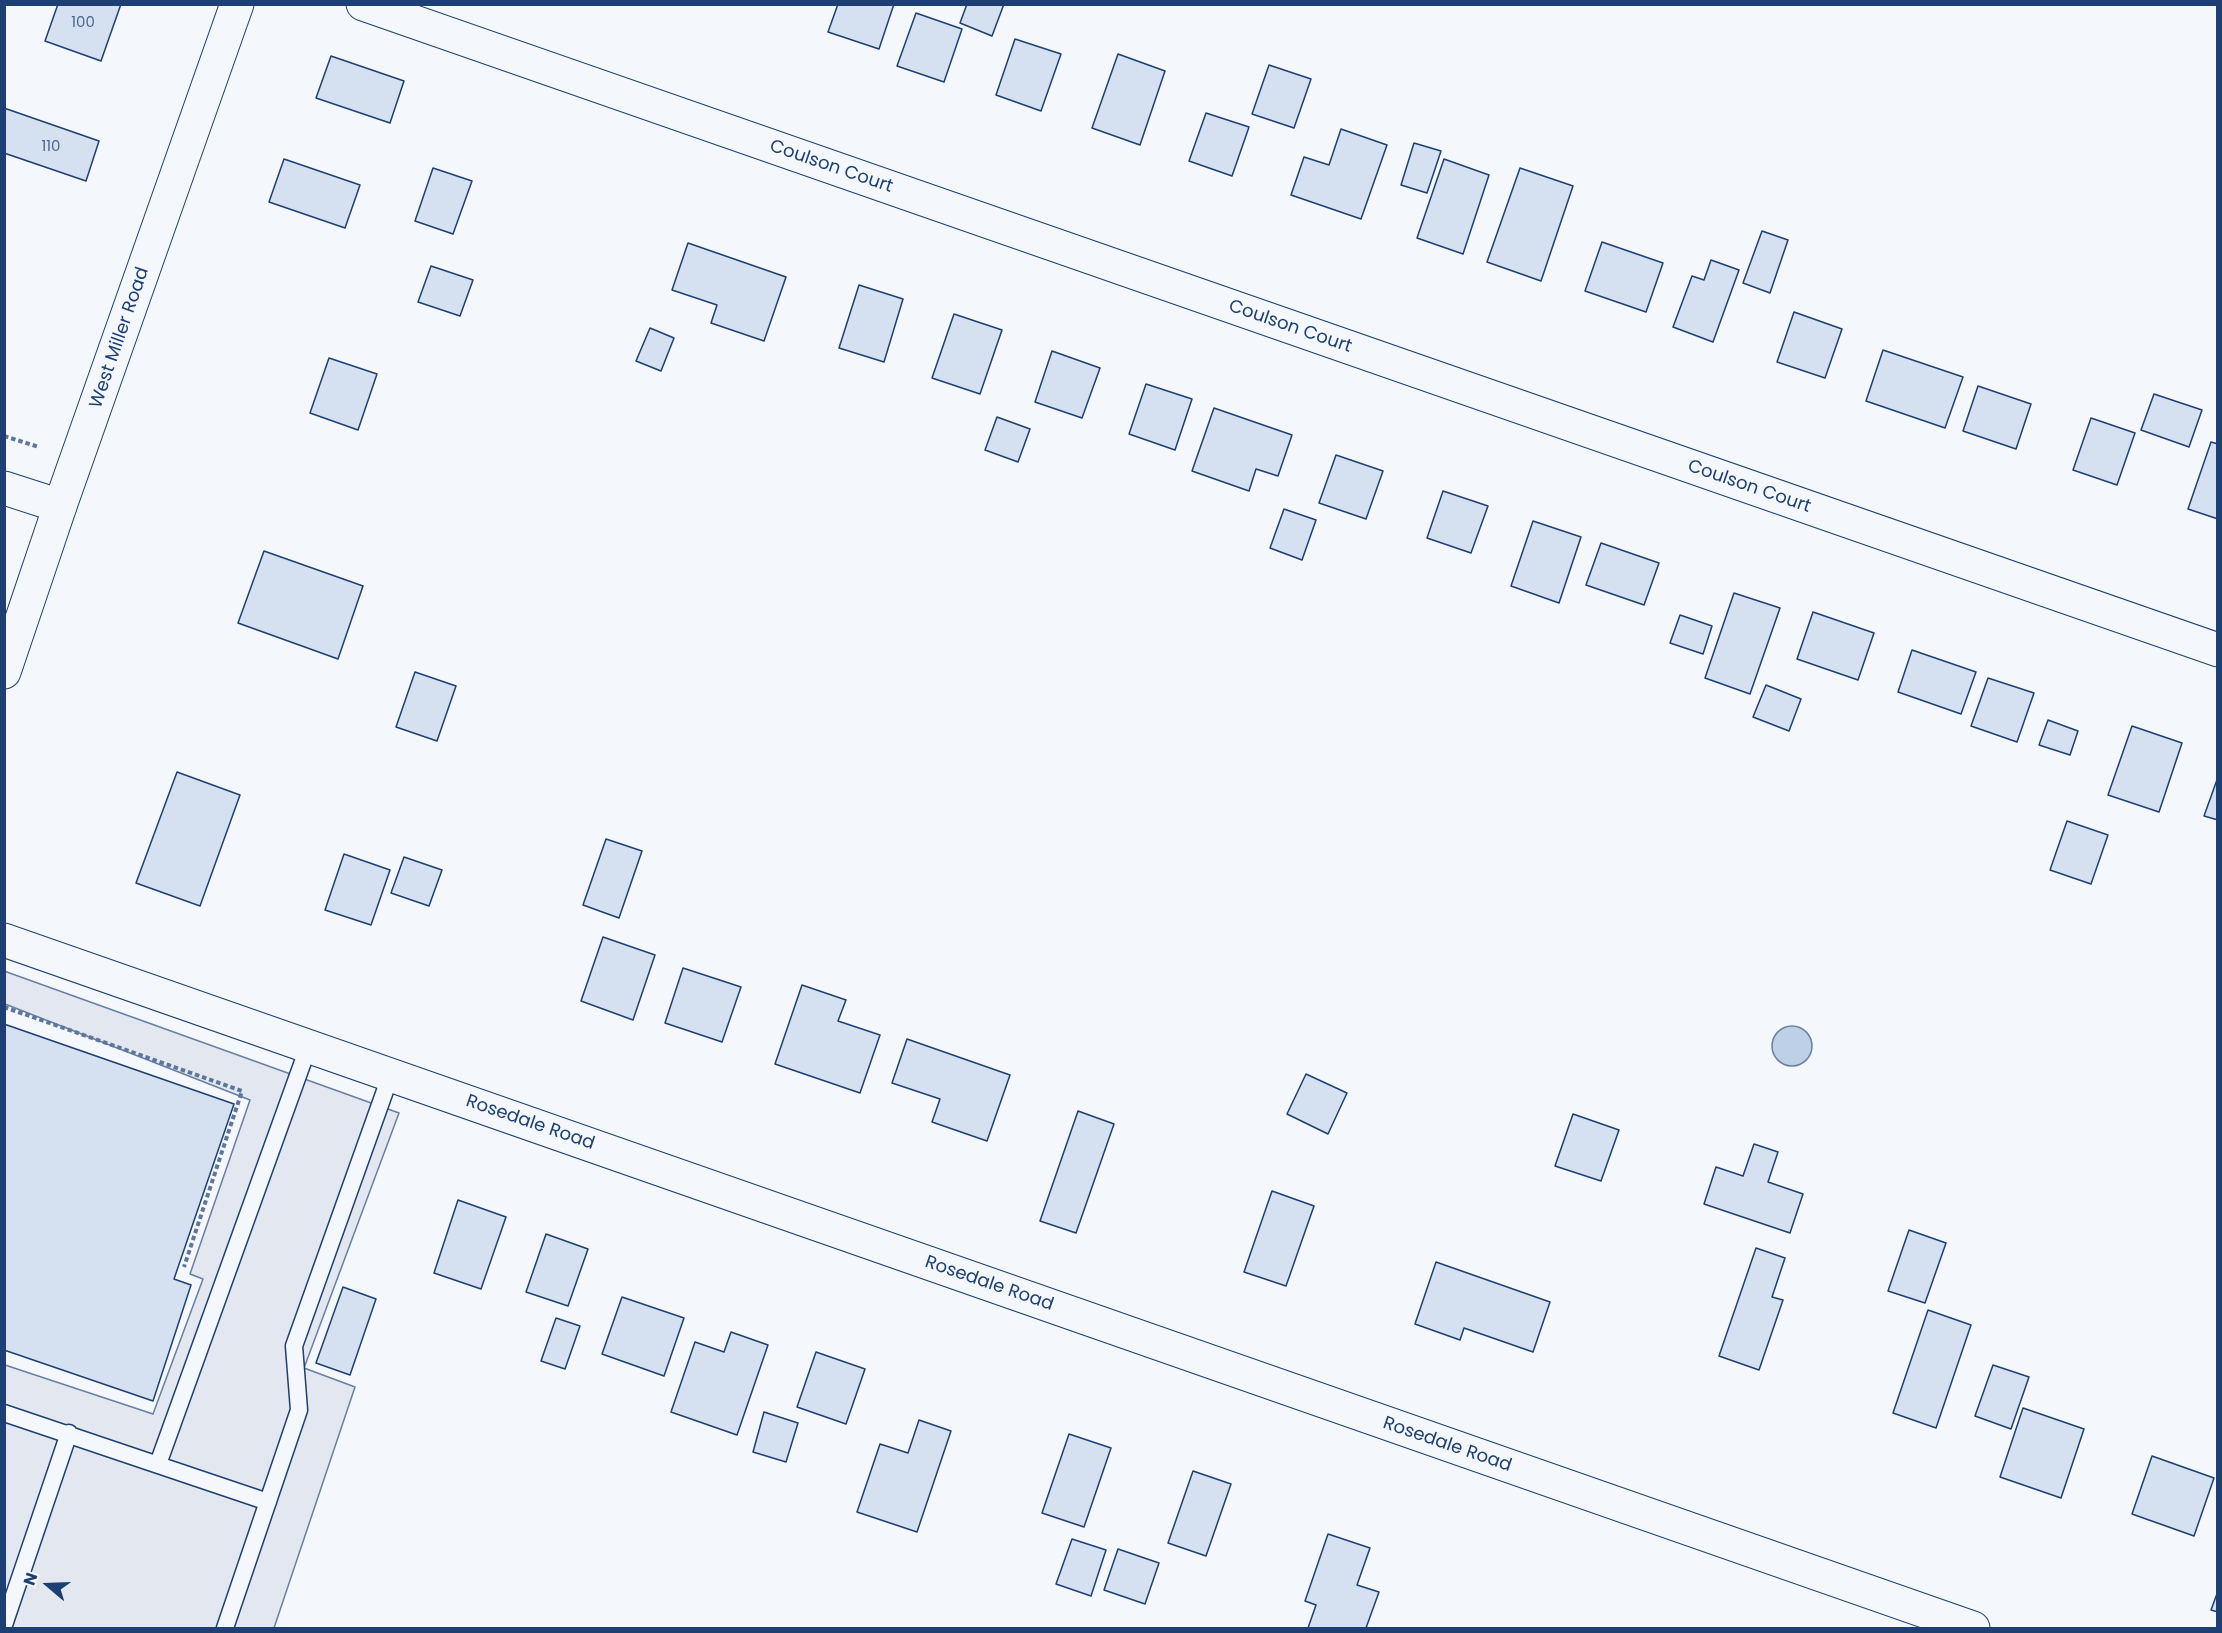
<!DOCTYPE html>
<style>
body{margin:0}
#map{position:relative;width:2222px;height:1633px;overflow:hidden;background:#f4f7fb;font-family:Poppins,sans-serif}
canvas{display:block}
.frame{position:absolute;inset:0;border:6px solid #1d3f73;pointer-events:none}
.north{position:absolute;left:18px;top:1555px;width:60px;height:60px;-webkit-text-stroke:4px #f4f7fb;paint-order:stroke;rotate:289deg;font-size:16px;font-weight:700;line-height:24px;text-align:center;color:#1d3f73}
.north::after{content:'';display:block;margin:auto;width:21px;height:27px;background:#1d3f73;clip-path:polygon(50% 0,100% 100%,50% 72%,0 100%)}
</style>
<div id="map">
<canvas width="2222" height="1633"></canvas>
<div class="frame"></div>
<div class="north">N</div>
</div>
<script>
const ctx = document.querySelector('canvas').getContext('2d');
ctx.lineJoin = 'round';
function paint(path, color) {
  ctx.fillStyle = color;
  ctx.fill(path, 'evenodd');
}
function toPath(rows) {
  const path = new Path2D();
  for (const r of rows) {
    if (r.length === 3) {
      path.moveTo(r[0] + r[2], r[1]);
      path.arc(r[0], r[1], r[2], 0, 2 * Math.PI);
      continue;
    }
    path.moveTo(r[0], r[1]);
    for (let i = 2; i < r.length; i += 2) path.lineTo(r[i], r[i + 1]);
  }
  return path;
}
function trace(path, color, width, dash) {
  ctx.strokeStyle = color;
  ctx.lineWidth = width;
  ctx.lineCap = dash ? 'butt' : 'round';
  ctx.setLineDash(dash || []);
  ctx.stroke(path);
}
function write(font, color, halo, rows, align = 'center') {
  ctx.font = font + ' Poppins,sans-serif';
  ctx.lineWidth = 4.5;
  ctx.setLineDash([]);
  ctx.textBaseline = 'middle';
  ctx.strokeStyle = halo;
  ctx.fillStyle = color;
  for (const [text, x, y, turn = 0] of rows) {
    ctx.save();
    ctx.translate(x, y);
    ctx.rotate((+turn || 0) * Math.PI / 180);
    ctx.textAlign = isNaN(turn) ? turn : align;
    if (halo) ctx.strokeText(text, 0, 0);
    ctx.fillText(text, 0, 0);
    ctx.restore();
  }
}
const parking = toPath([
 [4,971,399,1113,304,1368,355,1387,274,1628,5,1628,5,1365,153,1414,203,1279,190,1274,250,1100,5,1004,4,971]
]);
const water = toPath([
 [1792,1046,20]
]);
const building = toPath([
 [58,4,121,4,101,61,45,41,58,4],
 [838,4,894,4,879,49,828,32,838,4],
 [967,4,1004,4,992,36,960,23,967,4],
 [916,13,962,29,944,82,897,66,916,13],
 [1015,39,1061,54,1041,111,996,95,1015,39],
 [1118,54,1165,71,1140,145,1092,128,1118,54],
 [331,56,404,81,390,123,316,98,331,56],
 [1269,65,1311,79,1294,128,1252,114,1269,65],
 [4,108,99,141,86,181,4,153,4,108],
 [1206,113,1249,127,1232,176,1189,161,1206,113],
 [1341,129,1387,145,1361,219,1291,195,1304,157,1329,165,1341,129],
 [1414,143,1441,151,1427,193,1401,185,1414,143],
 [284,159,360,185,345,228,269,202,284,159],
 [1444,159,1489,175,1463,254,1417,238,1444,159],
 [433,168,472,181,453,234,415,221,433,168],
 [1520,168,1573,186,1541,281,1487,262,1520,168],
 [1762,231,1788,240,1770,293,1743,283,1762,231],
 [1602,242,1663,263,1646,312,1585,291,1602,242],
 [688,243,786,277,764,341,711,323,717,305,672,290,688,243],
 [1711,260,1739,270,1713,342,1673,327,1692,276,1704,280,1711,260],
 [431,266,473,280,460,316,418,302,431,266],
 [859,285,903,299,884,362,839,348,859,285],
 [1794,312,1842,329,1825,378,1777,362,1794,312],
 [954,314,1002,330,980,394,932,378,954,314],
 [650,328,674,338,661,371,636,361,650,328],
 [1883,350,1963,377,1945,428,1866,401,1883,350],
 [1052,351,1100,368,1082,418,1035,402,1052,351],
 [329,358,377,374,358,430,310,413,329,358],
 [1146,384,1192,399,1175,450,1129,434,1146,384],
 [1978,386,2031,404,2016,449,1963,431,1978,386],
 [2154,394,2202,410,2189,447,2141,430,2154,394],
 [1214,408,1292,435,1278,476,1256,469,1249,491,1192,471,1214,408],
 [997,417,1030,429,1018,462,985,450,997,417],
 [2091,418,2135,433,2117,485,2073,470,2091,418],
 [2211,442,2218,444,2218,519,2188,509,2211,442],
 [1336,455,1383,471,1366,519,1319,503,1336,455],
 [1443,491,1488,506,1471,553,1427,538,1443,491],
 [1284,509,1316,520,1302,560,1270,548,1284,509],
 [1533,521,1581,537,1559,603,1511,586,1533,521],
 [1601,543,1659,563,1644,605,1586,585,1601,543],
 [264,551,363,586,338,659,238,623,264,551],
 [1734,593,1780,608,1750,694,1705,678,1734,593],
 [1813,612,1874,633,1858,680,1797,659,1813,612],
 [1680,615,1712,626,1703,654,1670,643,1680,615],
 [1912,650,1976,672,1961,714,1898,692,1912,650],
 [415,672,456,686,437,741,396,727,415,672],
 [1988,678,2034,693,2017,742,1971,726,1988,678],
 [1766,685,1801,699,1789,731,1753,717,1766,685],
 [2048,720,2078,731,2070,755,2039,745,2048,720],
 [2132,726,2182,743,2159,812,2108,795,2132,726],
 [177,772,240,795,200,906,136,883,177,772],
 [2218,777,2218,820,2204,816,2218,777],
 [2067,821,2108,835,2091,884,2050,870,2067,821],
 [606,839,642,851,619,918,583,905,606,839],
 [344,854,390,870,371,925,325,910,344,854],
 [404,857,442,870,429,906,391,893,404,857],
 [603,937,655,955,633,1020,581,1001,603,937],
 [683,968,741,987,722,1042,665,1023,683,968],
 [802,985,846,1000,838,1021,880,1035,860,1093,775,1064,802,985],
 [4,1024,234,1104,174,1279,191,1285,153,1401,4,1350,4,1024],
 [907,1039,1010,1075,987,1141,932,1122,940,1099,892,1083,907,1039],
 [1306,1074,1347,1093,1328,1134,1287,1114,1306,1074],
 [1078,1111,1114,1124,1076,1233,1040,1221,1078,1111],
 [1573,1114,1619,1130,1601,1181,1555,1166,1573,1114],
 [1754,1144,1778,1152,1768,1182,1803,1194,1790,1233,1704,1204,1716,1167,1743,1176,1754,1144],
 [1272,1191,1314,1206,1286,1286,1244,1272,1272,1191],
 [458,1200,506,1217,481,1289,434,1273,458,1200],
 [1909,1230,1946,1243,1925,1303,1888,1291,1909,1230],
 [546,1234,588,1249,568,1306,526,1292,546,1234],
 [1756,1248,1785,1258,1772,1297,1783,1300,1759,1370,1719,1356,1756,1248],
 [1436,1262,1550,1302,1533,1352,1464,1328,1460,1340,1415,1324,1436,1262],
 [343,1287,376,1299,350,1375,316,1363,343,1287],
 [622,1297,684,1318,664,1376,602,1354,622,1297],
 [1928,1310,1971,1325,1936,1428,1893,1413,1928,1310],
 [556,1318,580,1326,565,1369,541,1361,556,1318],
 [731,1332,768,1345,737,1435,671,1412,695,1342,724,1352,731,1332],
 [816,1352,865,1369,846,1424,797,1407,816,1352],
 [1993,1365,2029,1377,2011,1429,1975,1416,1993,1365],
 [2023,1408,2084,1429,2061,1498,2000,1477,2023,1408],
 [764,1412,798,1423,786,1462,753,1452,764,1412],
 [919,1420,951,1431,917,1532,857,1512,880,1444,908,1453,919,1420],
 [1069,1434,1111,1448,1084,1527,1042,1513,1069,1434],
 [2152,1456,2214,1478,2194,1536,2132,1514,2152,1456],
 [1193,1471,1231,1484,1206,1556,1168,1543,1193,1471],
 [1328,1534,1370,1548,1357,1585,1379,1592,1366,1628,1308,1628,1316,1605,1305,1601,1328,1534],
 [1072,1539,1106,1550,1091,1596,1056,1584,1072,1539],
 [1118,1549,1159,1563,1145,1604,1104,1590,1118,1549],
 [2218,1591,2218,1612,2211,1610,2218,1591]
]);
const path = toPath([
 [4,436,39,447],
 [4,1007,242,1091,184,1267]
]);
const lane = toPath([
 [4,1413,268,1502],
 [158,1464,309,1045],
 [4,1625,69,1433],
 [225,1628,299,1410,294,1346,391,1074]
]);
const street = toPath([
 [363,4,2218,650],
 [4,488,60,506],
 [4,940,1973,1628]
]);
const secondary = toPath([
 [4,672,60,506,237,4]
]);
const numberNames = [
 ["100",83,23],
 ["110",51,147]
];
const streetNames = [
 ["Coulson Court",831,167,19],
 ["Coulson Court",1290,327,19],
 ["West Miller Road",120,338,-71],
 ["Coulson Court",1749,487,19],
 ["Rosedale Road",530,1123,19],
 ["Rosedale Road",989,1284,19],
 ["Rosedale Road",1447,1445,19]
];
paint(parking, '#e3e8f0');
trace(parking, '#687fa3', 1.5);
paint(water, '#bed0e5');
trace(water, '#687fa3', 1.5);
paint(building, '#d5e0f0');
trace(building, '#1d3f73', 1.5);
trace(lane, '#1d3f73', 19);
trace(street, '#1d3f73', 35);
trace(secondary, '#1d3f73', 35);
trace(path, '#5e769c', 4, [4.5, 3]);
trace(lane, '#f4f7fb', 16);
trace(street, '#f4f7fb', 33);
trace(secondary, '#f4f7fb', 33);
write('15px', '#4b6792', null, numberNames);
write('18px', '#1d3f73', '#f4f7fb', streetNames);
</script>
